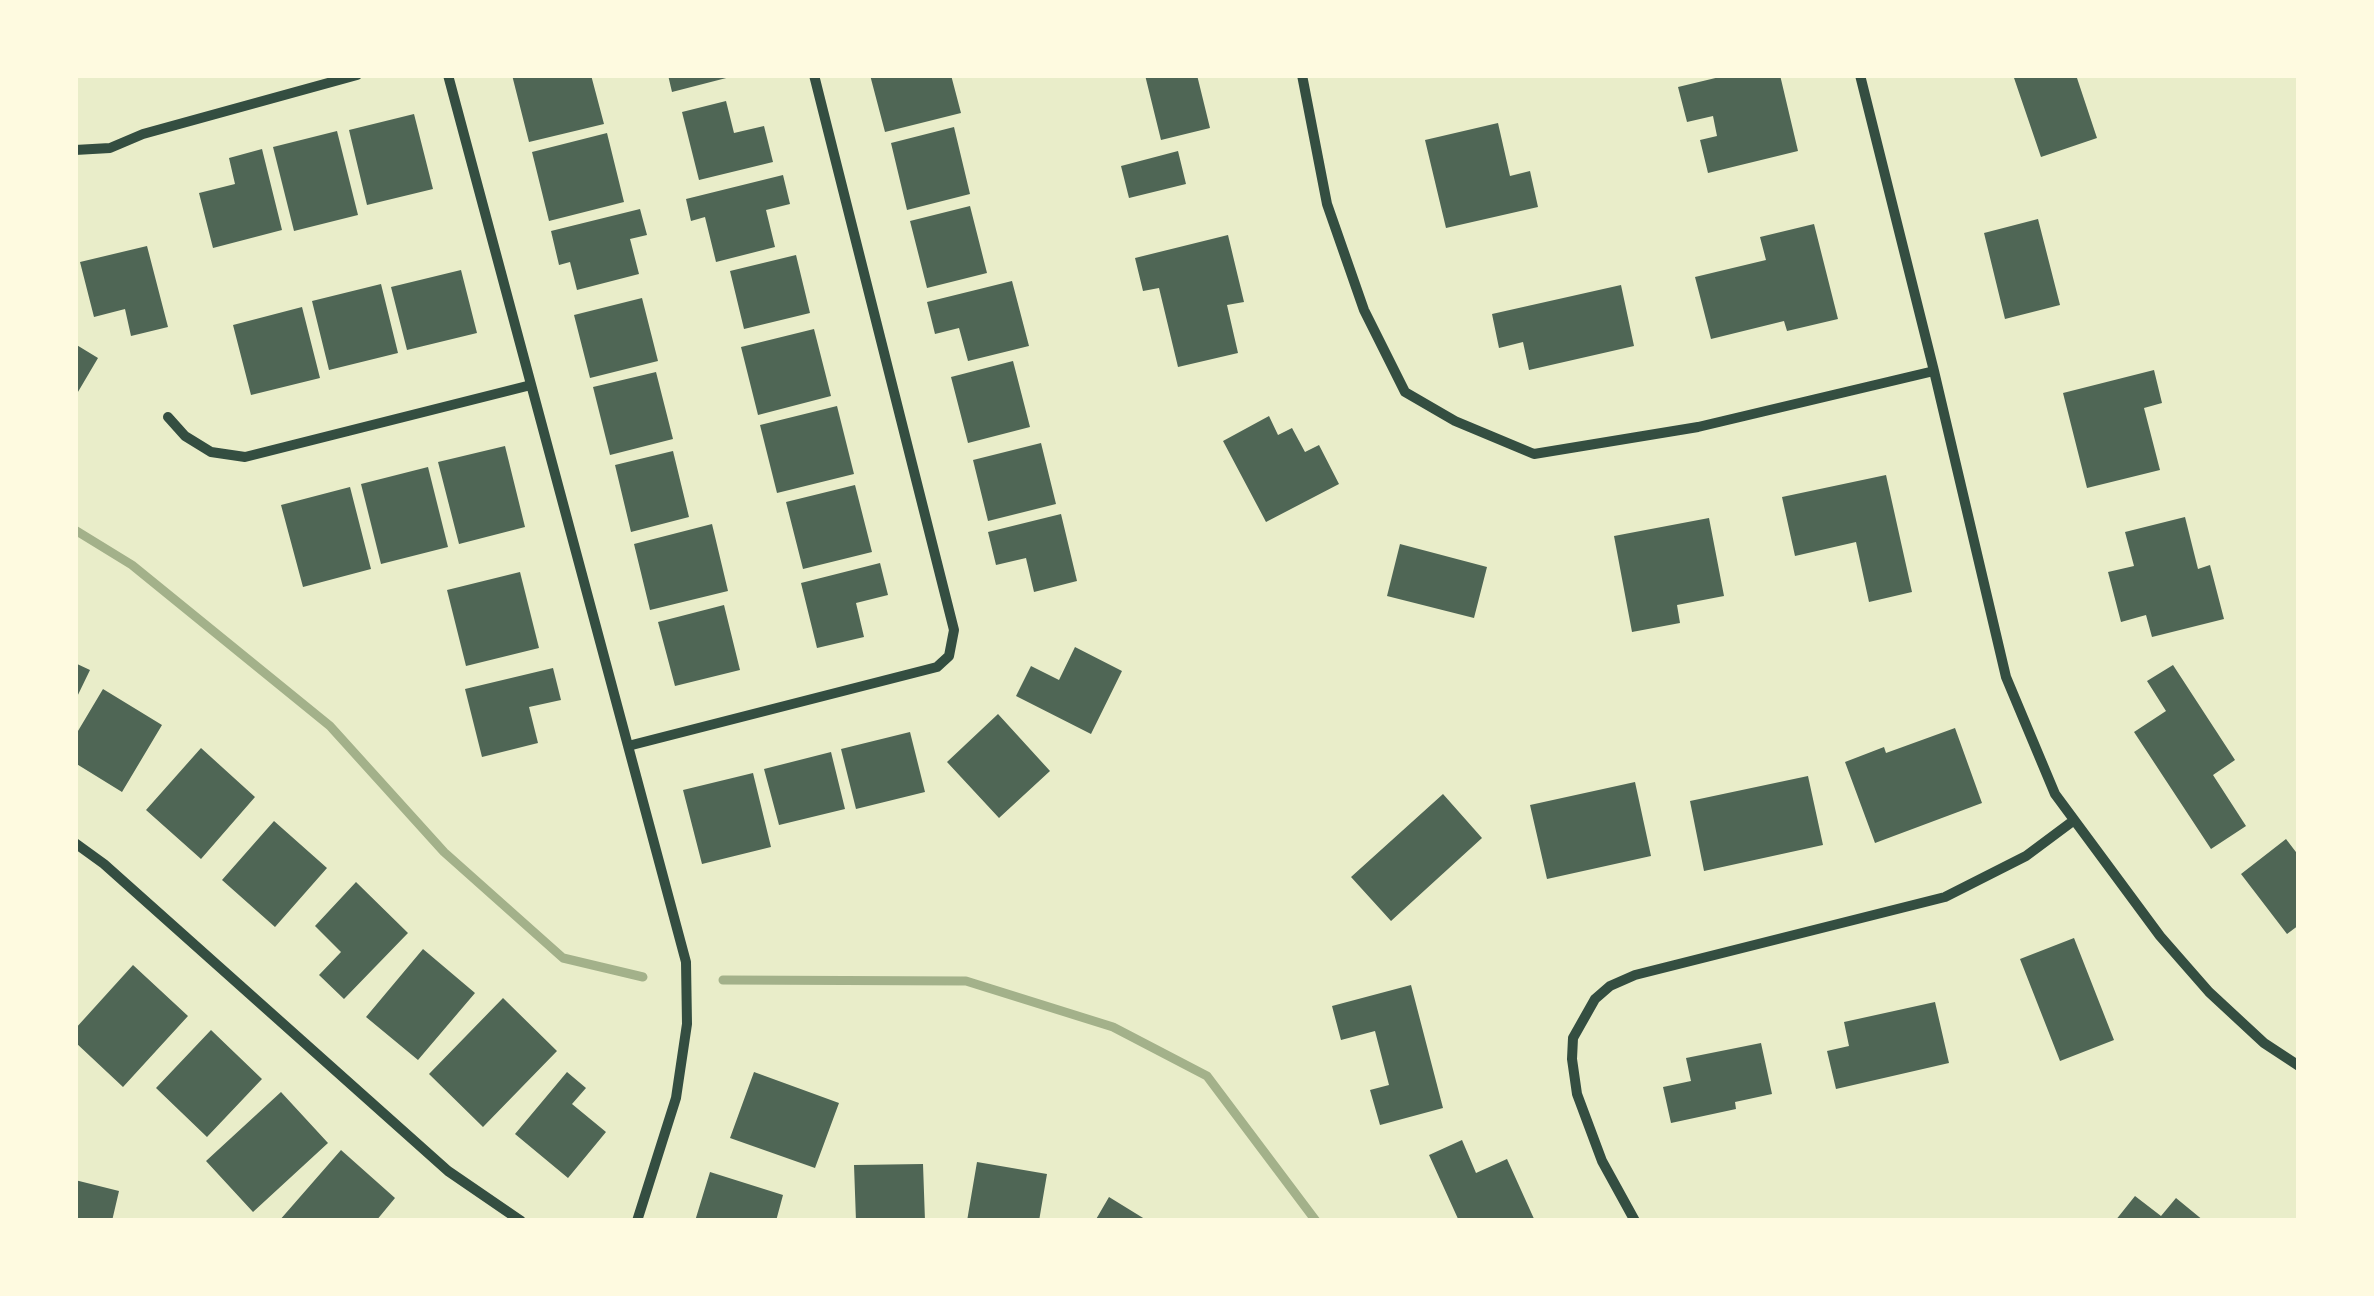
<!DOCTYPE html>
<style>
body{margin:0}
#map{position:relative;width:2374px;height:1296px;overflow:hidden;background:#e9edc9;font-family:Barlow,sans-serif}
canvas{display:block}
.frame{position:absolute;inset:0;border:78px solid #fefae0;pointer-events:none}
</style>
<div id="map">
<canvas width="2374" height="1296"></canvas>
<div class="frame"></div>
</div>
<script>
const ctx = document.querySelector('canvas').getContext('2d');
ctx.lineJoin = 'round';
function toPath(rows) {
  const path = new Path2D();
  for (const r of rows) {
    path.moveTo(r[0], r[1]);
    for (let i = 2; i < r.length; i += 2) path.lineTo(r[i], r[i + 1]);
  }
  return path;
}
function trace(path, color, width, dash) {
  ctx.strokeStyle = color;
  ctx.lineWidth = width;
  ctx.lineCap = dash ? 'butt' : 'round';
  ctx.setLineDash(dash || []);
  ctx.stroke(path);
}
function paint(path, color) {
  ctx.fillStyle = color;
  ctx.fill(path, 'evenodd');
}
const stream = toPath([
 [75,530,132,565,330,726,444,852,563,958,643,977],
 [723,980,966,981,1113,1027,1207,1076,1316,1221]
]);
const building = toPath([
 [512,75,591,75,604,124,529,142],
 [668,75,734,75,734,76,672,92],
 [870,75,951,75,961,113,885,132],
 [1145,75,1197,75,1210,128,1161,140],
 [1728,75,1780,75,1798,151,1708,173,1700,140,1717,136,1713,116,1687,122,1678,87],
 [2013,75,2076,75,2097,138,2041,157],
 [726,101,734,133,764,126,773,162,699,180,682,112],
 [414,114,433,189,367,205,349,130],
 [1498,123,1510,176,1530,171,1538,207,1446,228,1425,140],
 [954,127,970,194,907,210,891,143],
 [337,131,358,215,294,231,273,147],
 [607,133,624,202,549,221,532,152],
 [262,149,282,230,213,248,199,193,235,184,229,158],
 [1178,151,1186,184,1129,198,1121,166],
 [783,175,790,204,766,210,775,247,716,262,705,217,691,221,686,199],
 [970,206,987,273,927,288,910,221],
 [640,209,647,235,630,239,639,274,577,290,570,262,559,265,551,231],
 [2038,219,2060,305,2005,319,1984,233],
 [1814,224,1838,319,1787,331,1784,321,1711,339,1695,277,1766,260,1760,237],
 [1228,235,1244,302,1227,305,1238,353,1178,367,1159,288,1143,291,1135,258],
 [147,246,168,327,131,336,125,309,94,317,80,262],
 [796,255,810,313,744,329,730,271],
 [461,270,477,333,407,350,391,287],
 [1012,281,1029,346,968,361,959,328,935,334,927,302],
 [381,284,398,353,329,370,312,301],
 [1621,285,1634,346,1529,370,1523,342,1499,348,1492,314],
 [642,298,658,361,590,378,574,315],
 [302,307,320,378,251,395,233,325],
 [814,329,831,396,758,415,741,347],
 [75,344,98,358,75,397],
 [1013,361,1030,427,968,443,951,377],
 [2154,370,2162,403,2144,408,2160,470,2087,488,2063,393],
 [656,372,673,439,610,455,593,387],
 [837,406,854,474,777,493,760,425],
 [1269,416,1278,435,1292,428,1305,452,1319,445,1339,484,1266,522,1223,441],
 [1041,443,1056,504,988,521,973,460],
 [505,446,525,527,459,544,438,462],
 [673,451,689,517,631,532,615,465],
 [428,467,448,547,381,564,361,484],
 [1886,475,1912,592,1869,602,1856,542,1795,556,1782,497],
 [855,485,872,552,803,569,786,502],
 [350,487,371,569,303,587,281,505],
 [1061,514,1077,581,1034,592,1026,558,996,565,988,532],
 [2185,517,2198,569,2210,565,2224,619,2152,637,2146,615,2121,622,2108,572,2134,566,2125,532],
 [1709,518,1724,596,1677,605,1680,623,1632,632,1614,536],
 [712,524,728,591,650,610,634,544],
 [1400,544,1487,567,1474,618,1387,596],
 [880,563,888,595,856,603,864,637,817,648,801,583],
 [520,572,539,648,466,666,447,590],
 [724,605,740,670,675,686,658,622],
 [1075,647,1122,671,1091,734,1016,696,1031,666,1059,680],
 [75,663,90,670,75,701],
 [2173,665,2235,760,2213,775,2246,826,2211,849,2134,732,2166,711,2147,681],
 [553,668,561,700,529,707,538,743,482,757,465,689],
 [103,689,162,725,122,792,75,763,75,736],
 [998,714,1050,771,999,818,947,762],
 [1955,728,1982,803,1875,843,1845,762,1884,747,1886,753],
 [910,732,925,792,856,809,841,749],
 [201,748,255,797,201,859,146,810],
 [831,752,845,809,779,825,764,769],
 [753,773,771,847,702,864,683,790],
 [1808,776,1823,845,1704,871,1690,801],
 [1635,782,1651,856,1547,879,1530,805],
 [1443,794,1482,838,1391,921,1351,877],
 [274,821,327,868,275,927,222,880],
 [2286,839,2299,856,2299,925,2287,934,2241,874],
 [356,882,408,933,344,999,319,975,341,952,315,926],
 [2074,938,2114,1040,2060,1061,2020,959],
 [423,949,475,993,418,1060,366,1017],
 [133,965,188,1016,123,1087,75,1042,75,1029],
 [1411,985,1443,1108,1380,1125,1370,1090,1389,1085,1375,1031,1341,1040,1332,1006],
 [503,998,557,1051,483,1127,429,1074],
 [1935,1002,1949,1063,1836,1089,1827,1051,1849,1046,1844,1022],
 [211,1030,262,1079,207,1137,156,1088],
 [1761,1043,1772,1094,1735,1102,1736,1109,1671,1123,1663,1087,1691,1081,1686,1058],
 [567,1072,586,1088,572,1104,606,1132,568,1178,515,1134],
 [754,1072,839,1103,815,1168,730,1138],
 [281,1092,328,1143,253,1212,206,1161],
 [1462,1140,1476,1173,1507,1159,1535,1221,1459,1221,1429,1155],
 [341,1150,395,1198,376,1221,279,1221],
 [977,1162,1047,1174,1039,1221,967,1221],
 [923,1164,925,1221,856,1221,854,1165],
 [710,1172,783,1195,776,1221,695,1221],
 [75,1180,119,1191,112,1221,75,1221],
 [2135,1196,2161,1216,2176,1198,2204,1221,2115,1221],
 [1109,1197,1148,1221,1095,1221]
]);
const minor = toPath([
 [448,75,686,962,687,1024,676,1098,637,1221],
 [1302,75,1327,204,1364,310,1405,392,1455,421,1534,454,1698,427,1934,371],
 [1860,75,1934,371,2006,677,2055,794,2160,936,2209,992,2264,1043,2299,1066],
 [75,150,110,148,143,134,357,75],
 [168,417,185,436,211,452,245,457,531,385],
 [628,746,937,667,949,656,954,630,814,75],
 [75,843,104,864,448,1171,521,1221],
 [1635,1221,1602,1161,1577,1094,1572,1059,1573,1038,1595,999,1610,986,1635,975,1945,897,2026,856,2073,821]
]);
trace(stream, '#a3b18a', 9);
paint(building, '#4f6655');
trace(minor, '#344e41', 10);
</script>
